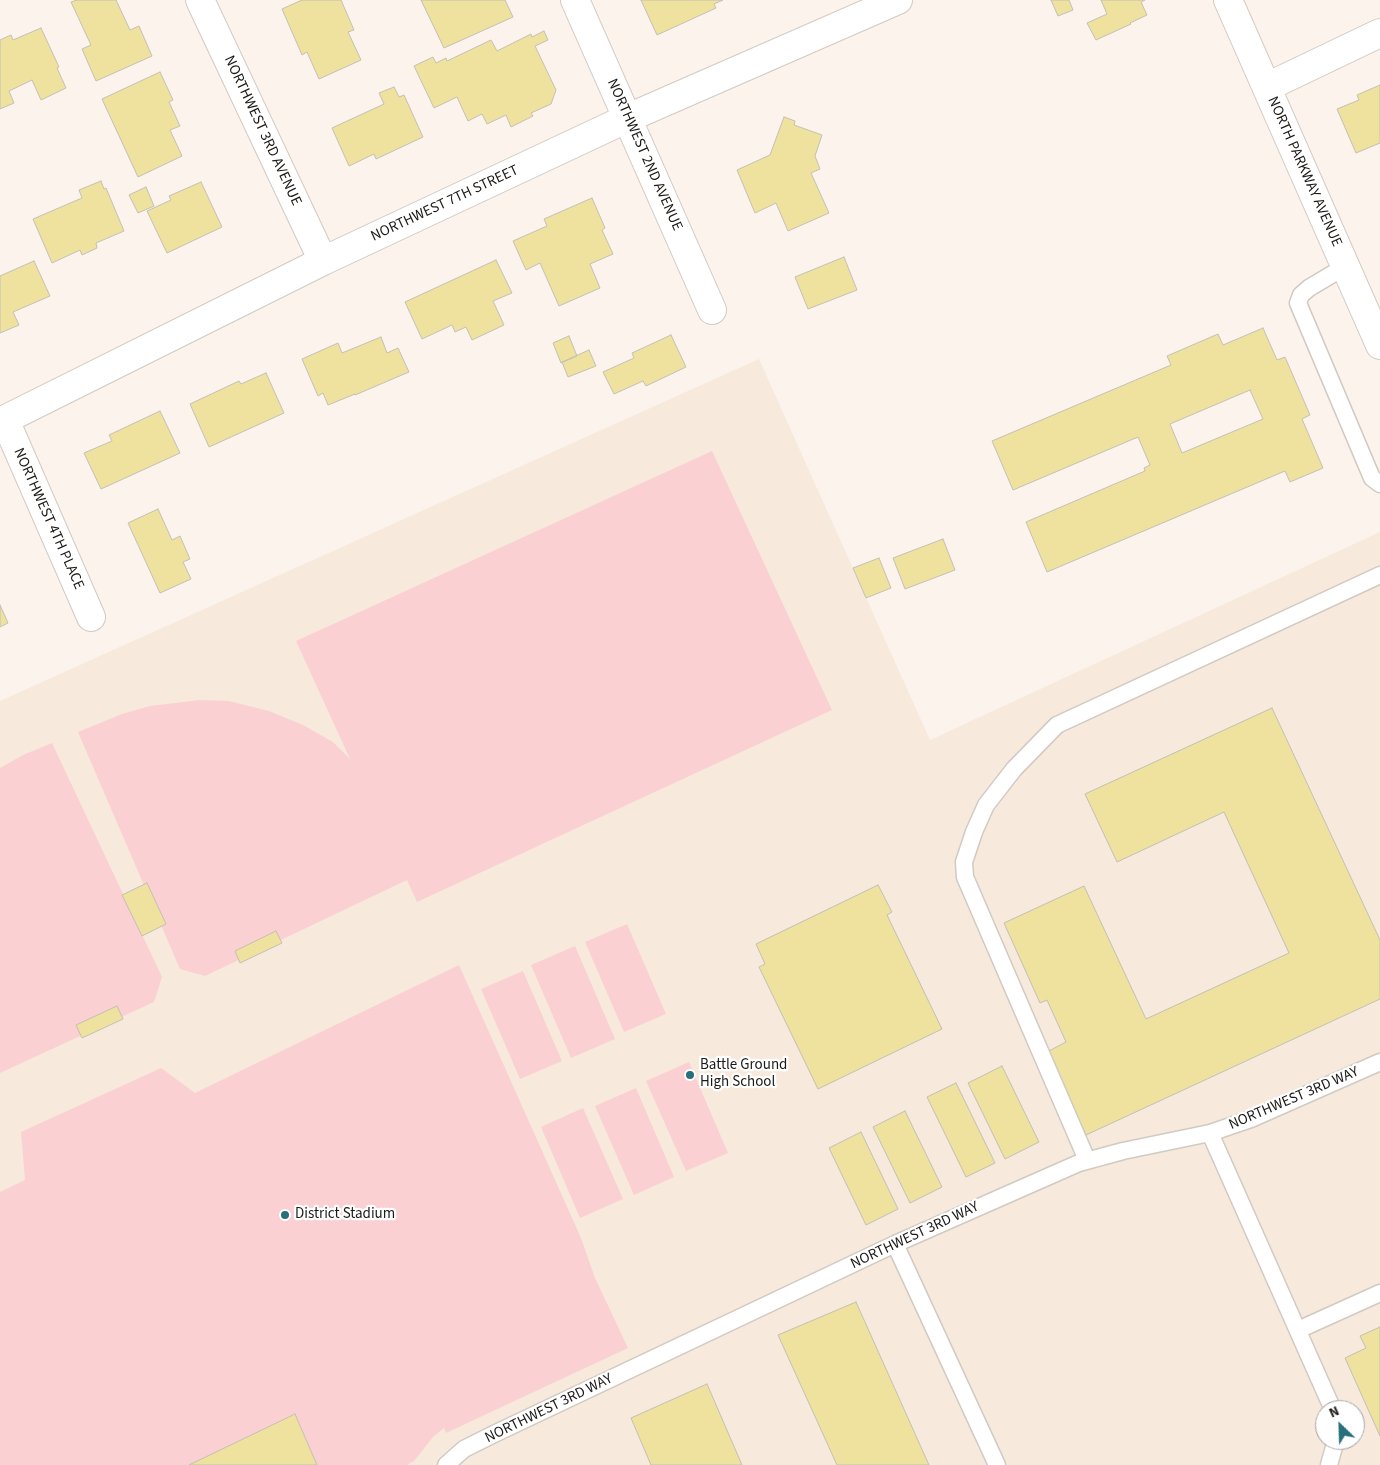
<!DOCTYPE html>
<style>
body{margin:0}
#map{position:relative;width:1380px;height:1465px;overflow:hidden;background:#fbf3ec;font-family:"Source Sans 3",sans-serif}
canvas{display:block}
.north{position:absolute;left:1315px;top:1400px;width:50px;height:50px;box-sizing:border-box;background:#fff;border:1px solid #a4a3a2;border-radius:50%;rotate:336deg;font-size:14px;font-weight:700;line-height:20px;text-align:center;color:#1c1a17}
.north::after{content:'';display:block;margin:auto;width:18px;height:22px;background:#276f7a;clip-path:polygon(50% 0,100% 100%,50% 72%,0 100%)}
</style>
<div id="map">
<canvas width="1380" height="1465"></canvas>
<div class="north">N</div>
</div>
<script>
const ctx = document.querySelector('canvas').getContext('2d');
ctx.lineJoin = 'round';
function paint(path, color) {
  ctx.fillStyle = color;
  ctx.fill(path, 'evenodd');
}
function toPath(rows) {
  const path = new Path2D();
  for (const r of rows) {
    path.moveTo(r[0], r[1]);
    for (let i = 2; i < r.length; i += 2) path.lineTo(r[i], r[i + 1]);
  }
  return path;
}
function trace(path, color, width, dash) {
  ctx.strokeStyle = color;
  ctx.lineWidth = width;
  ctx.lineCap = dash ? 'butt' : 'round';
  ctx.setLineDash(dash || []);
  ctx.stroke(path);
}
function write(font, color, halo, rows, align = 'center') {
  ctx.font = font + ' "Source Sans 3",sans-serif';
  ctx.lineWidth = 4.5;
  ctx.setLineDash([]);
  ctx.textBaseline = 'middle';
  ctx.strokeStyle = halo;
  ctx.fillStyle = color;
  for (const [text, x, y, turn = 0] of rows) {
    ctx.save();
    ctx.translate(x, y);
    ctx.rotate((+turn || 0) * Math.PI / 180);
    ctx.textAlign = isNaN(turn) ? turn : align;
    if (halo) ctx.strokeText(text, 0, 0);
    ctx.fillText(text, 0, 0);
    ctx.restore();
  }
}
const built = toPath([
 [759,359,930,740,1380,532,1380,1465,0,1465,0,701],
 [1325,1410,1355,1410,1355,1440,1325,1440]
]);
const green = toPath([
 [712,451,832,710,417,902,407,880,205,976,180,969,78,732,122,714,150,706,200,700,229,701,269,711,303,725,333,742,350,759,296,641],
 [52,743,162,977,154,1002,0,1073,0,768,23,755],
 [627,924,666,1014,624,1032,585,942],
 [575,946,615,1039,571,1058,531,965],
 [459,965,581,1238,595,1278,628,1348,446,1433,444,1428,433,1437,414,1461,407,1465,0,1465,0,1192,25,1180,21,1132,161,1068,195,1093],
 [523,971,562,1061,520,1079,481,989],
 [689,1062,728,1153,686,1171,646,1081],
 [636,1088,674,1177,634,1195,595,1106],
 [583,1108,623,1199,580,1218,541,1127]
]);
const building = toPath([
 [77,0,116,0,130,30,139,26,152,56,96,81,82,49,91,45,71,2,77,0],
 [302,0,341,0,354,30,348,32,361,60,319,79,307,52,302,55,282,9,302,0],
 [421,0,505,0,513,17,444,48,421,0],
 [641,0,723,0,714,4,716,8,657,35,641,0],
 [1051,0,1069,0,1073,10,1058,16,1051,0],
 [1101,0,1145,0,1141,2,1147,15,1130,23,1131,24,1096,40,1087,23,1107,14,1101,0],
 [41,28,59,67,57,68,66,88,41,100,32,80,9,91,14,103,0,109,0,40,11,35,13,40,41,28],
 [544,31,548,40,535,46,556,90,551,104,531,113,533,116,511,127,506,115,487,124,482,114,468,121,457,97,434,108,414,66,433,57,436,63,446,58,447,61,491,40,497,51,531,34,532,37,544,31],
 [160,72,173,100,169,102,180,126,170,130,182,156,138,177,102,99,160,72],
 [1380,85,1380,143,1356,153,1337,109,1359,100,1357,95,1380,85],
 [394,87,399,97,404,95,423,137,376,159,374,154,349,166,332,128,384,104,379,93,394,87],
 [784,117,795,121,794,125,822,135,815,156,820,169,811,173,829,213,788,231,776,203,755,213,737,170,770,155,784,117],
 [101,181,104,189,106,188,124,231,96,243,97,248,82,255,80,250,52,263,33,219,82,198,79,190,101,181],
 [201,182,222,227,167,253,147,211,171,200,169,196,201,182],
 [146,187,154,206,138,213,129,195,146,187],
 [592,198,605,228,602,230,613,254,590,264,600,288,559,306,540,263,526,270,513,241,547,226,544,219,592,198],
 [844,257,857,290,808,309,795,277,844,257],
 [496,260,512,293,493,301,504,325,472,340,466,327,455,332,452,325,422,339,405,302,496,260],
 [34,261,50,296,13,312,19,325,0,333,0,276,34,261],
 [1263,328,1277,360,1285,357,1310,415,1302,419,1323,468,1290,482,1285,471,1047,572,1026,522,1145,471,1144,468,1150,465,1138,437,1013,490,992,441,1171,365,1167,356,1218,334,1223,345,1263,328],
 [1250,390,1263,419,1182,453,1170,424,1250,390],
 [671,335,686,367,646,386,643,381,614,394,603,372,634,358,632,353,671,335],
 [569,336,577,356,561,363,553,343,569,336],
 [381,337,387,353,398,348,409,372,355,395,355,394,328,405,323,393,318,396,302,359,338,343,342,353,381,337],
 [589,350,596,366,568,377,562,362,589,350],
 [266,373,284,413,209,447,190,404,239,381,241,384,266,373],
 [160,411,180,453,101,489,84,453,112,441,109,435,160,411],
 [158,509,172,540,180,536,190,559,183,562,191,579,160,593,128,523,158,509],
 [943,539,955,570,905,589,893,558,943,539],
 [879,558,891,588,866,598,853,568,879,558],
 [0,605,8,623,0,627,0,605],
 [1272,708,1380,940,1380,999,1086,1135,1047,1052,1066,1042,1047,1000,1040,1003,1004,923,1084,886,1146,1019,1289,953,1224,812,1117,862,1085,794,1272,708],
 [147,883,166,924,142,936,122,895,147,883],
 [878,885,892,912,887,915,942,1029,818,1089,759,967,765,964,756,944,878,885],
 [276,931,282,943,240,963,235,951,276,931],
 [117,1006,123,1019,82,1038,76,1025,117,1006],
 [1002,1066,1039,1142,1005,1159,968,1083,1002,1066],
 [956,1083,995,1163,966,1177,927,1097,956,1083],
 [905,1111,942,1187,910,1203,873,1127,905,1111],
 [861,1132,898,1209,866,1225,829,1148,861,1132],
 [856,1302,929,1465,837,1465,778,1335,856,1302],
 [1380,1327,1380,1436,1345,1358,1366,1348,1360,1336,1380,1327],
 [707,1384,742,1465,651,1465,631,1418,707,1384],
 [295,1414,317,1465,189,1465,295,1414]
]);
const service = toPath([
 [1346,266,1309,288,1301,295,1298,303,1372,478,1380,484],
 [1210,1133,1333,1410],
 [1087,1160,965,877,964,862,974,832,986,805,1014,769,1057,725,1380,575],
 [895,1244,997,1465],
 [1298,1330,1380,1293],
 [446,1465,464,1449,494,1434,895,1244,1079,1163,1123,1151,1210,1133,1251,1119,1380,1062],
 [1329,1465,1336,1440]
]);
const minor = toPath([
 [200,0,323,261],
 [575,0,712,310],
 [1267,87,1380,33],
 [5,420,91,617],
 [0,422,323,261,628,118,898,0]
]);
const tertiary = toPath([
 [1228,0,1380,345]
]);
const markers = [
 [690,1075,5,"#276f7a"],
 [285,1215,5,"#276f7a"]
];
const streetNames = [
 ["NORTHWEST 3RD AVENUE",262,131,65],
 ["NORTHWEST 2ND AVENUE",644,155,66],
 ["NORTH PARKWAY AVENUE",1304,172,66],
 ["NORTHWEST 7TH STREET",445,204,-25],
 ["NORTHWEST 4TH PLACE",48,519,66],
 ["NORTHWEST 3RD WAY",1294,1099,-23],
 ["NORTHWEST 3RD WAY",915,1236,-25],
 ["NORTHWEST 3RD WAY",549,1409,-26]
];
const poiNames = [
 ["Battle Ground",700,1066],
 ["High School",700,1083],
 ["District Stadium",295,1215]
];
paint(built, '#f7eadc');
paint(green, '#fad0d3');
paint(building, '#efe19e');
trace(building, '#c2c0b6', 1);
trace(service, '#d1cac3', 19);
trace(minor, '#d1cac3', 30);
trace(tertiary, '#d1cac3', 30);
trace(service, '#fff', 16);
trace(minor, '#fff', 28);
trace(tertiary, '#fff', 28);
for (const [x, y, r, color] of markers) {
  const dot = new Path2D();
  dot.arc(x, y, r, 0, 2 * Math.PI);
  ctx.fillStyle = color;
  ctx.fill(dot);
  trace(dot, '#fff', 2);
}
write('15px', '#1c1a17', '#fff', streetNames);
write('15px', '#1c1a17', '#fff', poiNames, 'left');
</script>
